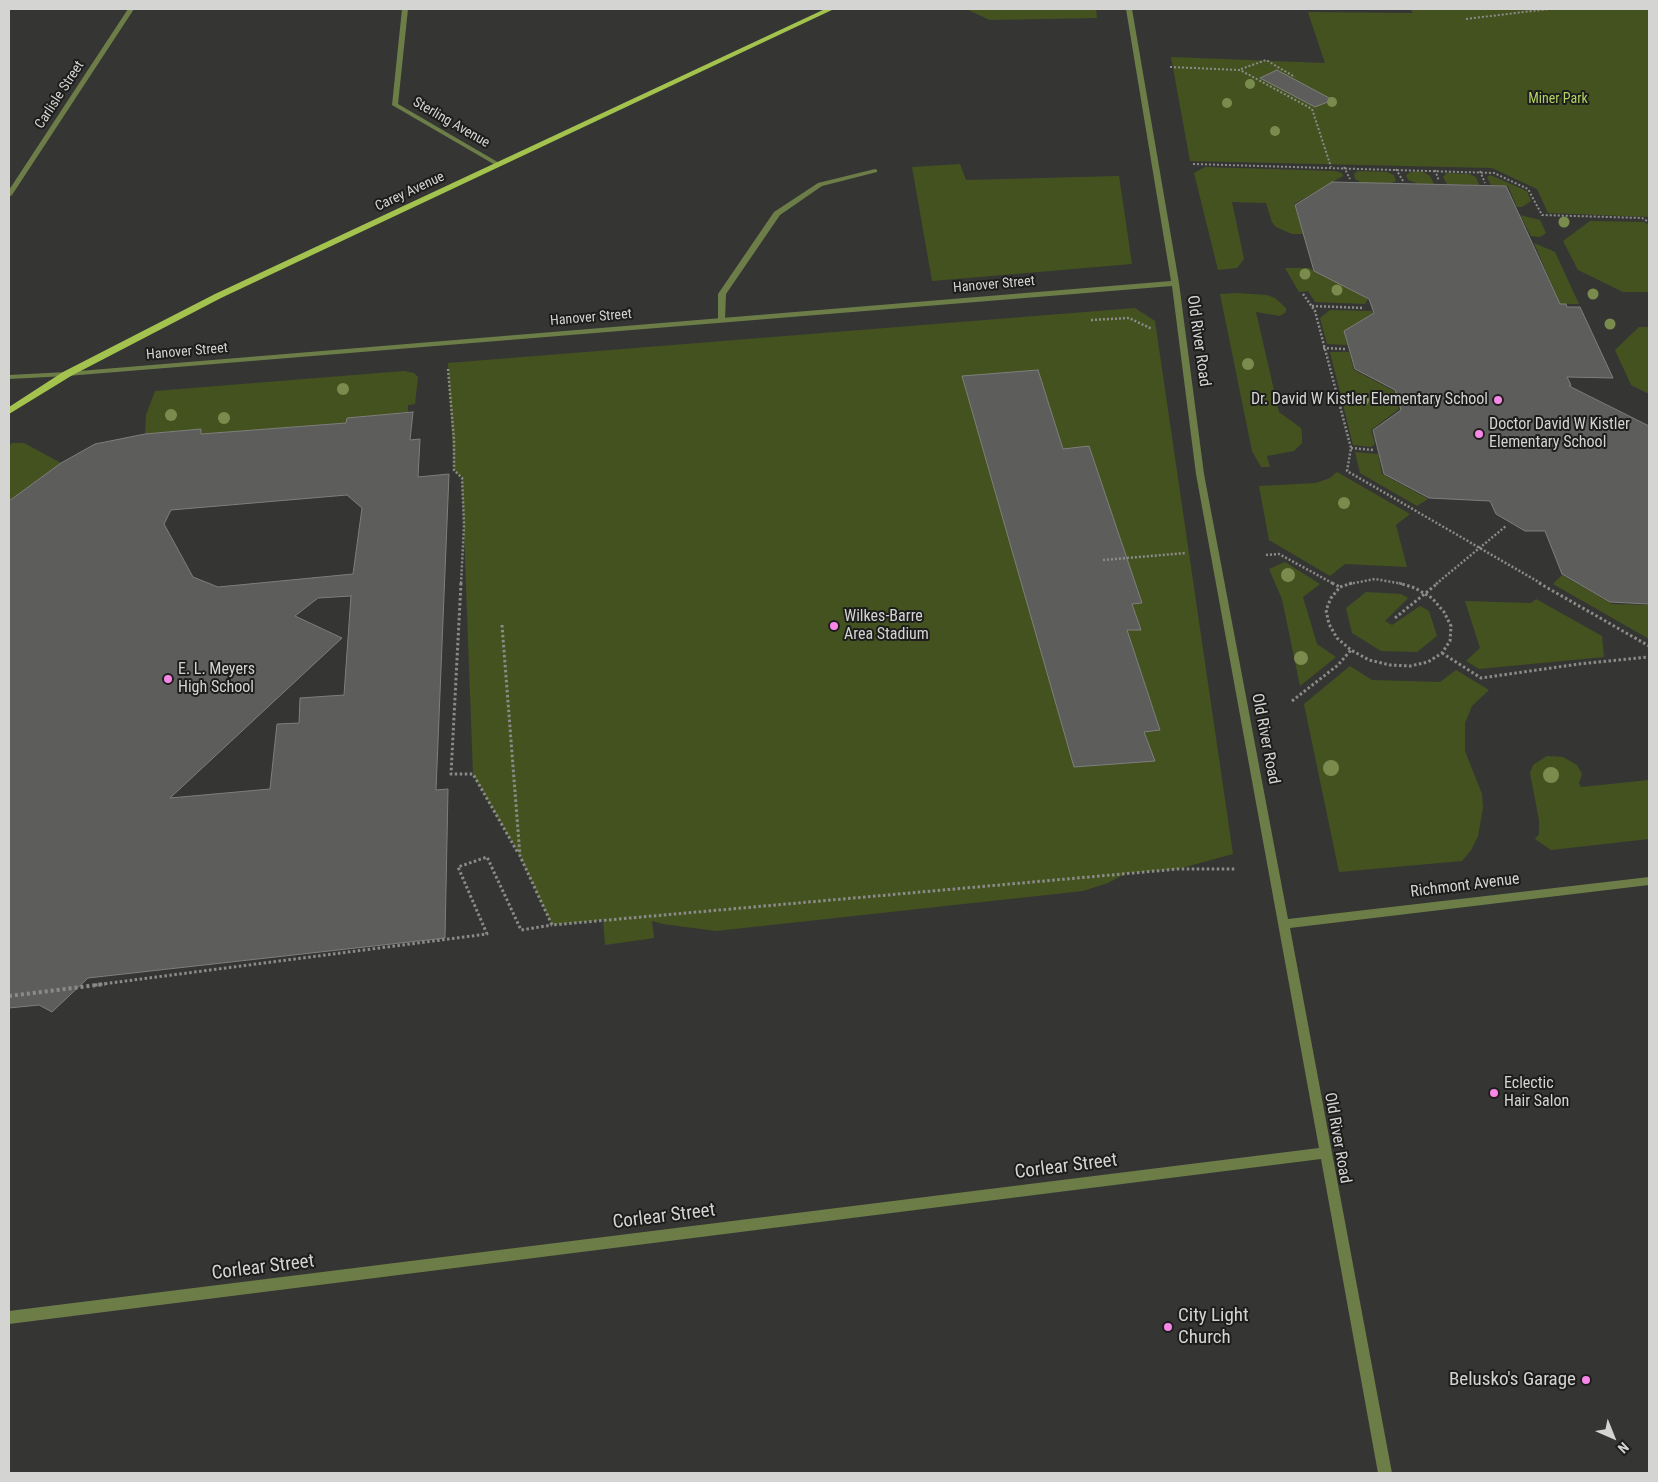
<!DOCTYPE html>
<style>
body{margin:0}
#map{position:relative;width:1658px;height:1482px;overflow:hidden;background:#353633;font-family:"Roboto Condensed",sans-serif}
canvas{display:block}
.frame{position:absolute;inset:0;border:10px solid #d4d4d3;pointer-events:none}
.north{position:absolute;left:1588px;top:1412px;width:50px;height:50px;-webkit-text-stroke:4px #1d1d1c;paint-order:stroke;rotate:136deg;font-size:14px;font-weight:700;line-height:20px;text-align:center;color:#d4d4d3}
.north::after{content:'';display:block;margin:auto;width:18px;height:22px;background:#d4d4d3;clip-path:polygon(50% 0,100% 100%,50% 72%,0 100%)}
</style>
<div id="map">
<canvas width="1658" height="1482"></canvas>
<div class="frame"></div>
<div class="north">N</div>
</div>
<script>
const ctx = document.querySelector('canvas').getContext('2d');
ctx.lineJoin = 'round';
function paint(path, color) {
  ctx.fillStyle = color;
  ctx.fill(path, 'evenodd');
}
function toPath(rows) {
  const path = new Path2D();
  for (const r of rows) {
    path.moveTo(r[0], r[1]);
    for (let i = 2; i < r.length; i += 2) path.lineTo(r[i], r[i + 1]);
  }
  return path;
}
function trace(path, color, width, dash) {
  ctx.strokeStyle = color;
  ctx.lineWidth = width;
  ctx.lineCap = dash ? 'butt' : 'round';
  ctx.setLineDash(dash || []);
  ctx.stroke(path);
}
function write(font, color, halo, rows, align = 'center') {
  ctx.font = font + ' "Roboto Condensed",sans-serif';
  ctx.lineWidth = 4;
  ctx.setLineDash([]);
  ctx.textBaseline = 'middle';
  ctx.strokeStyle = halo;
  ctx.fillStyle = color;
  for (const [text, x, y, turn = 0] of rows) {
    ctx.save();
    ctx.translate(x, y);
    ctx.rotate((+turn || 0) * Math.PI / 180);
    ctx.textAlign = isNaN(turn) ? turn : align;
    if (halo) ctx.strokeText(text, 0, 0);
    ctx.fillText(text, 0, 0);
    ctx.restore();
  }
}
const green = toPath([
 [966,9,1096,9,1097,18,990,20],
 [1410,9,1649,9,1649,217,1548,213,1537,189,1492,168,1190,161,1171,57,1325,63,1308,12,1413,13],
 [960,164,966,180,1119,176,1132,264,932,281,912,167],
 [1205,167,1335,171,1342,173,1343,176,1294,204,1303,234,1292,234,1276,227,1272,222,1266,203,1232,202,1244,259,1237,268,1218,270,1194,173],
 [1358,171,1387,172,1394,175,1396,181,1391,183,1362,183,1355,179,1354,174],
 [1411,172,1423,172,1430,176,1434,184,1418,184,1408,180,1406,175],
 [1447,173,1469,174,1476,177,1479,185,1447,184,1443,177],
 [1490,175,1527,191,1531,201,1522,207,1517,207,1508,186,1491,185,1487,177],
 [1520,215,1540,220,1546,233,1540,237,1531,236],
 [1590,221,1644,222,1649,225,1649,292,1623,292,1578,270,1563,241],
 [1534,243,1555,252,1579,304,1560,304],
 [1285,268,1309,268,1368,299,1365,304,1315,302,1308,291,1299,292],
 [1237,293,1267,295,1275,298,1286,308,1286,312,1280,316,1256,312,1279,412,1301,428,1302,436,1302,443,1294,451,1267,456,1270,467,1261,467,1252,451,1220,294],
 [1135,308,1155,321,1233,854,1178,869,1127,873,1108,883,1083,891,716,931,663,924,652,921,654,938,605,945,603,920,552,925,520,856,473,774,462,478,454,470,448,363],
 [1330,310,1372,311,1373,313,1344,331,1347,345,1327,344,1320,318],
 [1639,327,1649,327,1649,394,1631,385,1615,350],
 [1330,352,1349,352,1354,370,1394,391,1399,409,1371,430,1375,444,1371,447,1353,445],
 [404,371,414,373,418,377,415,404,408,405,408,412,347,418,346,423,201,434,201,429,145,434,146,415,155,391],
 [12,443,24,443,61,463,9,501,9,446],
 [1355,452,1378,454,1382,474,1428,499,1417,506,1360,473],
 [1337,472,1410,514,1396,525,1407,567,1345,564,1330,576,1269,540,1259,486,1316,483,1330,478],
 [1285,562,1320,584,1303,597,1317,644,1336,657,1300,686,1282,599,1269,569],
 [1562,575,1612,604,1649,605,1649,639,1553,584],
 [1366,592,1401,594,1408,598,1385,621,1392,625,1420,606,1429,611,1437,636,1417,652,1381,651,1352,633,1346,608],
 [1536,599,1602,636,1604,657,1479,669,1466,661,1480,648,1465,601,1531,603],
 [1350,666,1372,680,1440,682,1456,670,1489,690,1472,706,1465,723,1465,751,1482,794,1483,808,1478,836,1471,850,1462,861,1339,872,1304,704],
 [1547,756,1563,757,1577,765,1582,774,1579,783,1581,787,1649,780,1649,839,1551,850,1535,839,1539,834,1539,820,1530,773,1533,765]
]);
const building = toPath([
 [1277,70,1333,100,1315,107,1260,78,1277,70],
 [1332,182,1506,186,1560,304,1566,304,1567,307,1580,307,1613,378,1567,377,1571,385,1569,386,1649,426,1649,604,1610,602,1562,574,1545,531,1525,531,1496,514,1490,501,1429,498,1384,474,1373,430,1401,410,1395,390,1355,369,1344,331,1374,313,1369,299,1314,271,1295,205,1332,182],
 [1038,370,1063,449,1089,446,1142,603,1132,604,1141,630,1127,630,1160,730,1144,732,1155,761,1074,767,962,376,1038,370],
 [413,412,410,440,420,439,418,477,449,474,436,790,448,789,445,938,88,978,52,1012,39,1005,9,1008,9,501,61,463,95,444,145,434,201,429,201,434,346,423,347,418,413,412],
 [347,495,362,508,353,574,218,587,193,577,164,524,171,510,347,495],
 [351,596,344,695,300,698,299,723,277,724,270,789,170,798,342,638,295,616,318,598,351,596]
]);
const pathFar3 = toPath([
 [1466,19,1549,9],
 [1170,67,1240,70,1312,109,1331,167],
 [1241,69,1266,60,1295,77],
 [1193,164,1494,173,1528,189,1542,215,1642,218,1649,222],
 [1344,167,1350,179],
 [1396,169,1403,181],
 [1435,170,1439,181],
 [1480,171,1485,183]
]);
const pathFar2 = toPath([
 [1303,294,1315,311,1351,448,1347,471,1542,584],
 [1312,306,1364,308],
 [1091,320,1129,318,1152,329],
 [1323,348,1345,349],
 [448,369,454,440,454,470,462,478,464,525,461,584],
 [1351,448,1373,450],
 [1266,555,1279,554,1334,584],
 [1103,560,1186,553],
 [1349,584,1375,579,1403,584],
 [1436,584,1506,526]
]);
const pathFar1 = toPath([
 [461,583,451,774,473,774,518,853],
 [1332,583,1340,587],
 [1352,583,1340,587,1331,598,1326,610,1329,624,1337,638,1351,650,1369,660,1390,665,1410,666,1428,662,1442,653,1450,641,1451,626,1444,612,1432,598,1415,588,1399,583],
 [1539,583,1649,646],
 [1395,618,1438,583],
 [502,625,520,856,552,925,1178,869,1235,869],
 [1442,653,1481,678,1579,664,1649,657],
 [1292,701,1338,665,1351,650],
 [95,985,487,934,458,867,487,857,521,930,552,925]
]);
const path = toPath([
 [9,996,105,984]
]);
const lane = toPath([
 [875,169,877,170,877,172,822,186,780,215,726,294,725,320,721,322,718,322,718,294,774,212,818,183,875,169]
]);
const street = toPath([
 [128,9,134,9,12,195,9,197,9,190,128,9],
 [402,9,408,9,398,104,501,164,501,166,497,166,392,105,402,9],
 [1126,9,1132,9,1179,283,1204,474,1288,919,1649,877,1649,885,1290,928,1392,1473,1378,1473,1321,1159,9,1324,9,1311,1319,1148,1196,474,1172,286,67,376,9,379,9,375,67,372,1171,281,1126,9]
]);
const primary = toPath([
 [825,9,834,9,221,298,71,376,9,414,9,407,63,372,215,294,825,9]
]);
const trees = [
 [1250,84,5],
 [1332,102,5],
 [1227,103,5],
 [1275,131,5],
 [1564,222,5.5],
 [1305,274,5.5],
 [1337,290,5.5],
 [1593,294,5.5],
 [1610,324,5.5],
 [1248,364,6],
 [343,389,6],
 [1363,400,6],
 [171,415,6],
 [224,418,6],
 [1344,503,6],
 [1288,575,7],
 [1301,658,7],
 [1331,768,8],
 [1551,775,8]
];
const markers = [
 [1498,400,5,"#f987e8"],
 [1479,434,5,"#f987e8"],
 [834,626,5,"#f987e8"],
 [168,679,5,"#f987e8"],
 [1494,1093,5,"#f987e8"],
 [1168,1327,5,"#f987e8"],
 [1586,1380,5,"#f987e8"]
];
const farStreetnames = [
 ["Carlisle Street",60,95,-57],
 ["Sterling Avenue",451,123,30],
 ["Carey Avenue",410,192,-25],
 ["Hanover Street",994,285,-5],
 ["Hanover Street",591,318,-5],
 ["Hanover Street",187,352,-5]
];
const farParknames = [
 ["Miner Park",1558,99]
];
const streetNames = [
 ["Old River Road",1198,341,82],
 ["Old River Road",1265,739,79],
 ["Richmont Avenue",1465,886,-7],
 ["Old River Road",1337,1138,80]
];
const poiNames = [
 ["Dr. David W Kistler Elementary School",1488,400,"right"],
 ["Doctor David W Kistler",1489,425],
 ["Elementary School",1489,443],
 ["Wilkes-Barre",844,617],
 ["Area Stadium",844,635],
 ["E. L. Meyers",178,670],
 ["High School",178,688],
 ["Eclectic",1504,1084],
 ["Hair Salon",1504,1102]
];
const nearStreetnames = [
 ["Corlear Street",1066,1167,-7],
 ["Corlear Street",664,1217,-7],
 ["Corlear Street",263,1268,-7]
];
const nearPoinames = [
 ["City Light",1178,1316],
 ["Church",1178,1338],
 ["Belusko's Garage",1576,1380,"right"]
];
paint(green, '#445220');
paint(building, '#5d5e5b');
trace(building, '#7e7f7c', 1);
trace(pathFar3, '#8b8b89', 2, [2, 2]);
trace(pathFar2, '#8b8b89', 2.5, [2, 2]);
trace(pathFar1, '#8b8b89', 3, [2.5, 2.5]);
trace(path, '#8b8b89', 4, [3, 3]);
paint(lane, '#6d7d48');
paint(street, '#6d7d48');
paint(primary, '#a3c34e');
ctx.fillStyle = '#7a8c4d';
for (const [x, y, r] of trees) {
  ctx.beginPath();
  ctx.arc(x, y, r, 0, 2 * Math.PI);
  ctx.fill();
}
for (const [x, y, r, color] of markers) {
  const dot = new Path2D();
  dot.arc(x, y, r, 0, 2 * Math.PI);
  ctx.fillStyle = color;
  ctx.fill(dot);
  trace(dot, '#1d1d1c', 2);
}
write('14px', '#d4d4d3', '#1d1d1c', farStreetnames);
write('14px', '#b3d362', '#1d1d1c', farParknames);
write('16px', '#d4d4d3', '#1d1d1c', streetNames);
write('16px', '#d4d4d3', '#1d1d1c', poiNames, 'left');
write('19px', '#d4d4d3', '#1d1d1c', nearStreetnames);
write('19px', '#d4d4d3', '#1d1d1c', nearPoinames, 'left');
</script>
